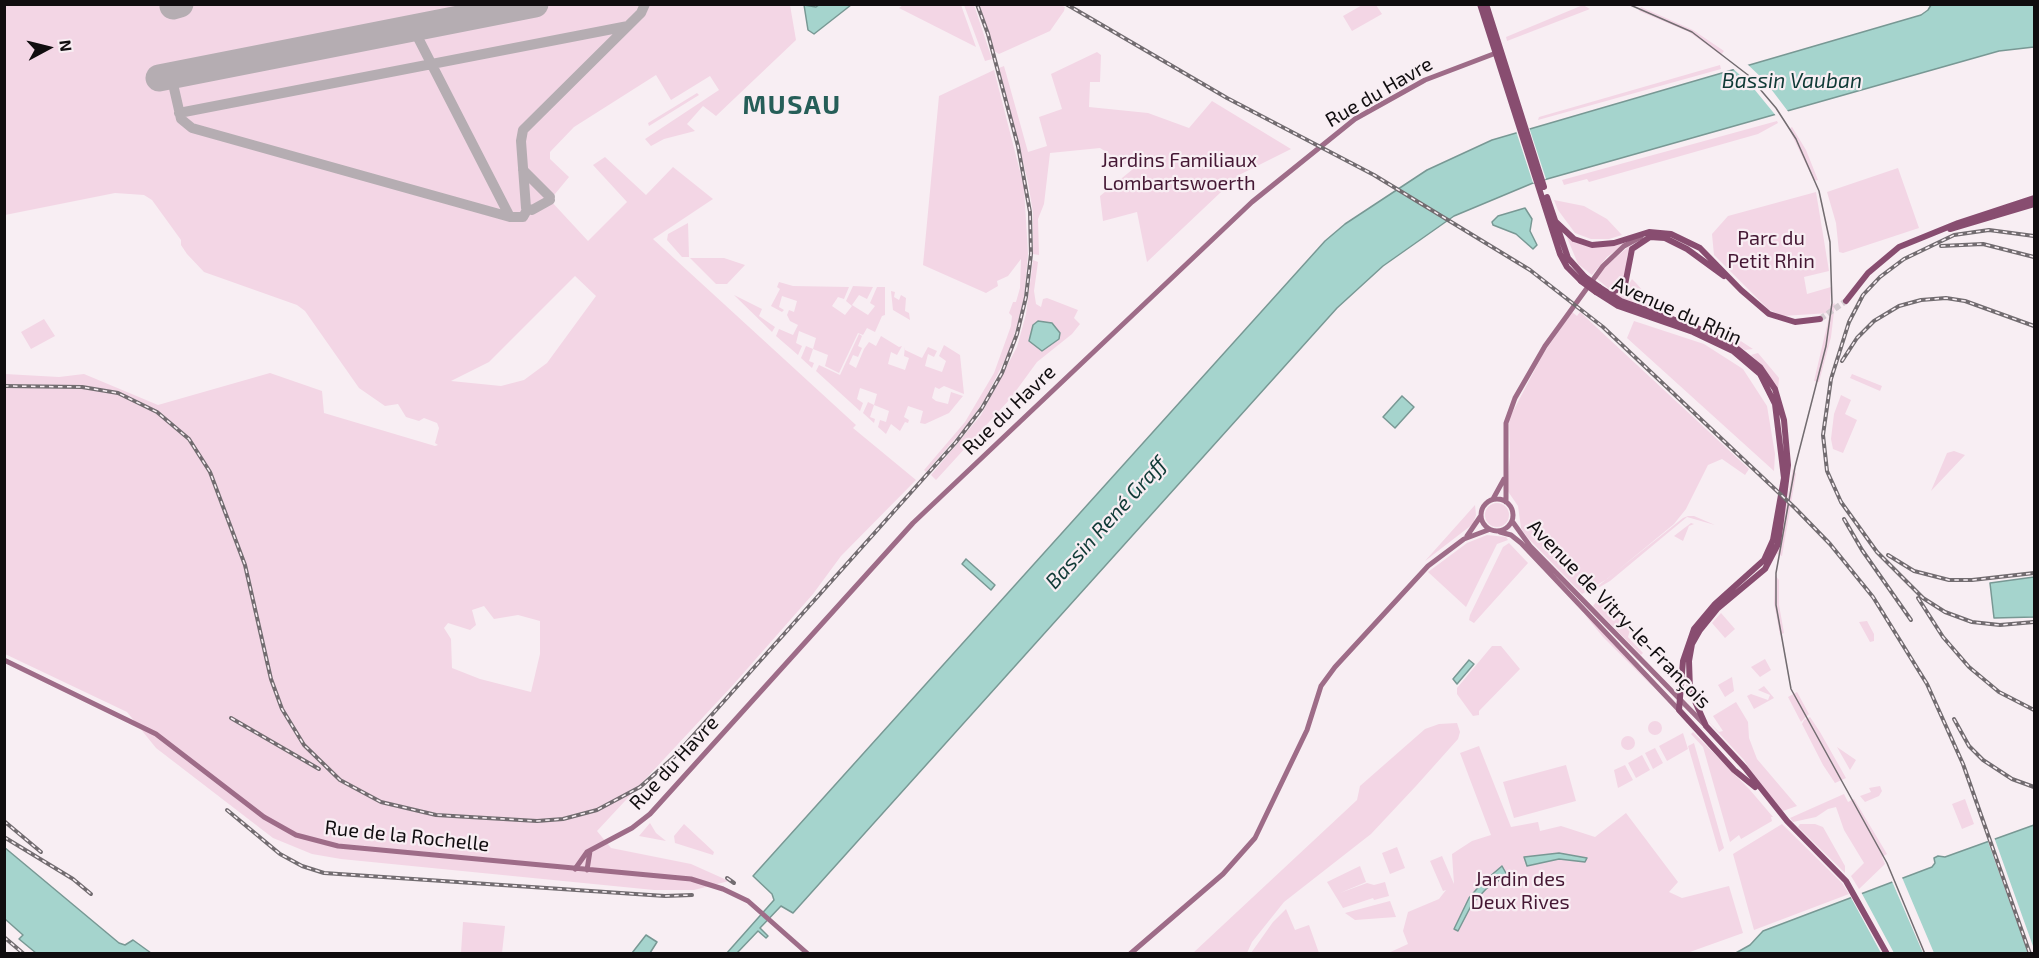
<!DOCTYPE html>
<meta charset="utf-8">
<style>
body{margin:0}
#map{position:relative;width:2039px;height:958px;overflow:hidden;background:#f8eef3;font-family:"Exo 2",sans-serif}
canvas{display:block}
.frame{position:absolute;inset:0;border:6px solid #100d0f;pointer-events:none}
.north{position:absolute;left:18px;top:18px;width:60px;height:60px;-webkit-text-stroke:4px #f8eef3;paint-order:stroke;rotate:83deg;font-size:16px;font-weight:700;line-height:24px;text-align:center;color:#100d0f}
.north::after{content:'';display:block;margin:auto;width:21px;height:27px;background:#100d0f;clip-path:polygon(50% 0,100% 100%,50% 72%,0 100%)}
</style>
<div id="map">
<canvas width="2039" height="958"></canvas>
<div class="frame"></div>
<div class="north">N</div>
</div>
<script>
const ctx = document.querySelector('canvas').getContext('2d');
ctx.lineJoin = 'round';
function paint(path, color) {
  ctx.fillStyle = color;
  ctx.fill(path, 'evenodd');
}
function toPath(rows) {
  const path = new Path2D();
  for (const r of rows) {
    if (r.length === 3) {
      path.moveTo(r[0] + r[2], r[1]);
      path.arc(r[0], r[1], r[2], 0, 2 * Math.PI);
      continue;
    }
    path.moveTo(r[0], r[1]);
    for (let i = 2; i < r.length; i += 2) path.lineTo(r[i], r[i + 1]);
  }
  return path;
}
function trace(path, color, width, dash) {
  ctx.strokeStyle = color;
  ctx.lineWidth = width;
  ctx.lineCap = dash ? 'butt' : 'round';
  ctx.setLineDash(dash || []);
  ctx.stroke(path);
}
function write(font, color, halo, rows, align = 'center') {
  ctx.font = font + ' "Exo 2",sans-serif';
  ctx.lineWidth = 4.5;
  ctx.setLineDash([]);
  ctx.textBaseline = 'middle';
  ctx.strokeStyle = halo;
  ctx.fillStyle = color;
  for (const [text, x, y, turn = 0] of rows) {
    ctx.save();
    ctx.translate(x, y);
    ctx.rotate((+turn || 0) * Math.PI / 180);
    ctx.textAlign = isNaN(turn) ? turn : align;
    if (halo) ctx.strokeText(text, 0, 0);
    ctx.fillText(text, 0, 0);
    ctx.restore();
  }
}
const green = toPath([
 [1364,4,1376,5,1382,14,1352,31,1343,16],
 [5,5,790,5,796,40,716,116,703,106,687,124,695,131,664,139,651,146,645,139,719,90,710,76,671,100,656,75,574,127,550,152,550,159,569,177,550,200,588,241,627,202,593,165,605,157,646,195,673,167,713,199,653,239,856,425,853,428,916,480,841,556,813,594,733,685,597,831,611,848,691,864,729,881,694,890,654,890,341,859,312,854,273,838,156,748,127,712,5,654,5,374,59,377,84,374,158,405,270,373,322,391,324,413,435,446,438,445,435,443,439,428,437,423,424,418,419,421,406,417,398,404,385,406,359,388,305,311,297,305,204,272,187,254,181,245,181,240,152,200,144,195,115,193,5,215],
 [575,276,596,296,547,363,524,380,501,386,451,381,489,362],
 [484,606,494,619,518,615,540,621,540,654,531,692,480,679,452,668,451,639,444,628,448,623,470,630,476,625,472,610],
 [903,5,961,5,976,47,899,8],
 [964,5,974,5,992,59,985,61],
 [1061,5,1065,7,1064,11,1050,31,999,54,994,51,979,5],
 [1583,5,1590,9,1507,41,1506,37],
 [1641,7,1693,30,1724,51,1721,55,1689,32,1639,11],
 [1097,52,1101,55,1100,82,1090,82,1089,107,1148,113,1189,128,1212,101,1291,149,1239,175,1147,262,1137,212,1103,221,1100,196,1133,169,1100,148,1050,153,1044,204,1038,219,1039,255,1033,254,1033,213,1028,182,999,68,1004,66,1028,152,1047,146,1039,117,1062,109,1051,74],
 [1720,65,1721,69,1538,120,1539,117],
 [994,70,1024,187,1028,254,1024,300,1010,350,985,399,969,423,926,472,924,470,965,422,994,373,1011,326,1012,316,1009,313,1013,302,1016,302,1020,288,1021,259,1008,276,997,281,998,286,986,293,923,265,939,96],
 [697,93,699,95,649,126,648,123],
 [1777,121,1778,123,1758,134,1589,182,1587,179,1564,185,1562,180],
 [1792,127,1806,150,1818,180,1814,181,1789,129],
 [1898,168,1919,228,1843,253,1839,252,1836,223,1827,192],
 [1816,192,1829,271,1804,277,1807,294,1831,287,1830,306,1835,303,1831,337,1819,382,1814,381,1830,313,1782,316,1768,309,1714,255,1712,234,1728,216],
 [1554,200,1584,206,1607,219,1622,235,1609,239,1591,239,1575,233,1558,210],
 [688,223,689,257,682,257,667,240,668,234],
 [1566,235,1584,244,1630,240,1607,257,1592,275,1578,264],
 [1632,244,1627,256,1625,282,1609,289,1596,278,1605,266],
 [690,258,724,258,745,265,727,284,716,284],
 [1033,260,1038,262,1034,291,1036,304,1041,307,1043,299,1047,298,1078,310,1074,318,1080,324,1072,334,1037,362,1010,399,936,480,931,475,981,415,1017,347,1026,314],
 [1632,279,1636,283,1651,300,1633,294,1636,290,1635,286,1631,293,1625,291],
 [779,282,793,286,849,287,844,299,838,297,832,306,845,315,852,306,846,301,853,286,873,287,867,299,859,295,852,305,868,315,875,306,870,303,877,287,885,287,885,315,882,316,875,332,867,328,863,335,858,333,839,373,825,366,828,355,813,349,809,361,814,363,812,368,801,358,806,346,813,349,816,338,799,331,796,343,802,346,798,355,776,336,779,329,793,335,798,325,790,321,787,315,789,310,794,312,797,301,782,296,779,307,784,310,782,312,771,306,780,289,777,287],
 [891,291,895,292,894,297,899,300,901,295,906,298,905,311,909,313,910,320,893,310],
 [1619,292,1653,303,1664,313,1613,295],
 [734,295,762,309,759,316,775,327,772,332],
 [1572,312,1577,316,1580,312,1749,469,1745,475,1722,459,1708,465,1686,509,1674,524,1607,579,1582,594,1527,537,1521,528,1518,506,1507,490,1510,456,1509,419,1543,354],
 [44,319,55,336,31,349,21,332],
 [1634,321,1704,344,1743,369,1767,406,1775,454,1774,471,1627,338],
 [1705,321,1733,336,1753,349,1745,350,1707,329],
 [859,334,862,336,858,346,862,348,858,357,853,355,849,364,856,368,864,349,869,342,876,346,881,336,899,347,902,346,897,355,891,352,888,364,905,370,909,358,904,356,905,347,905,350,922,358,928,347,937,351,934,357,928,354,925,366,942,372,946,361,939,356,944,345,960,355,964,394,944,386,939,389,935,387,932,398,936,401,948,404,951,392,963,396,949,413,925,424,920,423,923,411,908,406,904,417,909,420,908,423,905,422,900,431,891,424,886,434,878,427,880,420,886,422,889,411,874,405,870,417,875,419,874,423,863,413,868,402,874,405,877,394,860,388,857,399,863,403,860,411,816,371,819,365,840,375],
 [1758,353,1779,378,1778,391,1764,368,1751,355],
 [1852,374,1882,386,1880,391,1850,378],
 [1841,395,1851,400,1845,414,1857,420,1843,453,1833,449,1831,439,1834,414],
 [1954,451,1965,455,1931,491,1947,453],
 [1793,468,1796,474,1782,556,1777,554],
 [1497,515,12],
 [1475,505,1476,515,1473,524,1425,561],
 [1694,516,1715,525,1687,517,1610,581,1588,594,1683,518,1688,516],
 [1691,523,1694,524,1713,531,1694,524,1689,526,1683,541,1674,536],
 [1487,535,1506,537,1508,540,1497,544,1466,607,1428,572,1467,543],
 [1509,543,1528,563,1474,623,1469,620,1470,615,1503,547],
 [1775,575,1779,580,1779,605,1784,633,1780,635,1774,603],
 [1600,597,1612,602,1609,610,1630,630,1628,637,1643,653,1641,655,1593,606],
 [1721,613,1735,629,1725,638,1712,623],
 [1585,615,1594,623,1656,690,1603,637],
 [1867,621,1874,634,1874,641,1870,642,1859,622],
 [1492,646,1501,646,1520,669,1479,711,1479,715,1473,716,1457,694,1457,688],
 [1765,659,1771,670,1760,677,1751,667],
 [1732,677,1734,691,1725,697,1718,685],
 [1764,686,1774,698,1754,709,1747,696,1751,694,1768,700,1770,695,1758,690],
 [1797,692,1809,714,1801,722,1788,697],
 [1736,702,1748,722,1749,738,1757,759,1797,806,1783,811,1755,778,1744,760,1704,717,1719,732,1723,731,1713,716],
 [1810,717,1820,732,1846,778,1835,783,1823,765,1802,724,1804,720],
 [1655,728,7],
 [1457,723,1460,732,1458,739,1416,786,1371,834,1284,902,1252,942,1247,953,1193,953,1357,800,1360,786,1425,729,1439,724],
 [1693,732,1750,790,1773,817,1771,817,1772,821,1741,839,1739,835,1730,842,1703,747,1691,734],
 [1683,733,1688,749,1667,761,1659,746],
 [1628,743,7],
 [1694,743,1724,848,1719,852,1688,746],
 [1479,746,1511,827,1538,822,1540,831,1561,826,1595,837,1626,813,1678,882,1669,892,1682,898,1729,886,1743,933,1687,953,1386,954,1408,944,1403,931,1408,912,1439,899,1446,890,1443,891,1430,861,1442,856,1454,884,1452,854,1472,841,1491,835,1460,753],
 [1837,747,1856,760,1850,770],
 [1655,748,1663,763,1653,769,1645,753],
 [1642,755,1650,770,1636,778,1628,763],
 [1566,765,1576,801,1514,818,1503,782],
 [1625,765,1633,780,1618,788,1614,770],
 [1880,786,1882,791,1879,796,1865,802,1860,796,1871,792,1869,788],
 [1844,794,1848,802,1854,799,1887,854,1882,857,1885,864,1859,889,1851,876,1864,863,1844,830,1836,807,1828,809,1816,817,1793,822,1790,818],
 [1965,799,1974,824,1962,829,1952,804],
 [650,823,656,833,666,841,639,836],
 [684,824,714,852,713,855,675,843,674,836],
 [1782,824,1842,883,1849,894,1754,930,1733,854],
 [1800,824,1815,824,1823,827,1845,866,1845,873,1798,827],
 [1397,847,1405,868,1390,874,1382,853],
 [1360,866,1366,882,1340,893,1367,883,1374,885,1385,882,1389,896,1374,900,1373,898,1343,908,1327,882],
 [1390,901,1396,917,1355,920,1345,913],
 [1286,909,1295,930,1309,925,1319,953,1251,953,1273,922],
 [463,922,505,926,502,953,461,953]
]);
const water = toPath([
 [804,5,816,7,819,5,851,5,814,34,808,30,804,5],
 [1931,5,2034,5,2034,47,1999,51,1533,183,1454,216,1383,266,1337,308,793,913,781,906,760,928,768,936,766,938,758,931,737,953,726,954,774,900,772,894,753,876,1325,241,1345,224,1427,170,1492,140,1921,15,1928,10,1931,5],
 [1525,208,1532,219,1530,231,1537,245,1533,249,1516,234,1493,225,1492,222,1498,216,1525,208],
 [1038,321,1052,323,1060,333,1059,339,1042,351,1029,341,1033,325,1038,321],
 [1402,396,1414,407,1395,428,1383,417,1402,396],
 [966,559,995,585,991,590,962,564,966,559],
 [2034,577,2034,617,1994,618,1990,583,2034,577],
 [1469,660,1474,664,1457,684,1453,679,1469,660],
 [2034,825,2034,953,1734,954,1750,945,1763,931,1932,867,1935,863,1934,858,1938,856,1945,857,2034,825],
 [4,847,119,943,125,945,133,940,151,953,36,953,19,939,23,935,5,919,4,847],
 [1559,853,1587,858,1585,862,1559,859,1527,866,1524,857,1559,853],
 [1502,866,1507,875,1487,888,1472,904,1458,931,1454,929,1469,898,1481,884,1502,866],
 [646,935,657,942,650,953,632,953,646,935]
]);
const pier = toPath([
 [1744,61,1765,81,1790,114,1777,117,1750,84,1730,66],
 [1529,127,1546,179,1533,183,1516,131],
 [1994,837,2034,949,2034,953,2028,953,1987,839],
 [1901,875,1934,953,1923,953,1891,879],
 [1860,890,1894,953,1881,953,1849,894]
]);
const taxiway = toPath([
 [413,28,510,217],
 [171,75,181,119,192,128,510,217,523,217,527,210],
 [179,113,628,26],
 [523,170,550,197],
 [550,200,532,210,526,208,521,141,523,130,641,13,645,4]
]);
const runway = toPath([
 [173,6,180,4],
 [159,78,535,4]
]);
const primaryTunnel = toPath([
 [1820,319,1846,301]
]);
const secondary = toPath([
 [1497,515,16],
 [1493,499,1504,479],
 [1506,502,1506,423,1515,398,1545,346,1603,266,1624,246,1641,237],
 [1512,521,1530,546,1705,725],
 [1500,532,1511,535,1521,543,1679,710],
 [1467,536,1480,517],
 [4,660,156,734,264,817,296,835,338,846,691,879,723,889,748,901,808,954],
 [575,869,587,852,632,828,650,814,913,523,1252,202,1355,119,1425,80,1496,53],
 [587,870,590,851],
 [1130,954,1223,874,1255,838,1307,730,1321,686,1335,667,1428,566,1464,539,1488,530]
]);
const primary = toPath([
 [1480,4,1560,254,1567,267,1581,281],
 [1486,4,1544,187],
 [1547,197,1568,258,1585,277],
 [1556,222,1574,239,1592,245,1614,243,1649,232,1671,234,1700,248,1741,290,1769,314,1795,322,1820,319],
 [1950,229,2034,204],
 [1599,287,1621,301,1695,327,1734,346,1760,367,1775,389,1784,420,1788,465,1778,544,1765,569,1717,609,1700,630,1692,644,1689,661,1690,690,1706,726,1745,768,1787,821,1846,881,1887,954],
 [1596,292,1618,306,1693,332,1733,351,1760,374,1775,404,1784,478,1773,540,1764,560,1715,604,1694,629,1683,661,1679,710,1734,770,1755,787],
 [1608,295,1625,285,1632,249,1650,237,1665,238,1687,249,1724,276],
 [1846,301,1868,273,1899,247,1958,223,2034,198]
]);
const tram = toPath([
 [1628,4,1692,32,1748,75,1776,108,1796,139,1819,191,1830,242,1832,303,1826,346,1795,467,1776,573,1776,605,1791,689,1887,863,1925,954]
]);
const rail = toPath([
 [1066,4,1227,98,1374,175,1530,270,1603,327,1795,508,1830,544,1873,597,1927,684,1963,764,2030,954],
 [2034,236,1989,230,1954,235,1904,259,1880,277,1863,295,1849,322,1831,379,1823,435,1827,471,1841,502,1877,552,1923,598,1945,612,1972,622,2000,625,2034,622],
 [1941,246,1983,244,2034,257],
 [1842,361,1857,338,1874,321,1899,306,1921,300,1946,298,1965,301,2034,326],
 [4,386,82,387,118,393,157,412,189,439,210,472,245,565,271,679,282,709,304,745,340,780,381,802,436,815,537,821,563,819,597,810,640,787,674,757,956,442,982,408,1002,373,1017,334,1026,297,1031,254,1030,212,1018,146,988,34,977,4],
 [1844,519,1862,550,1911,620],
 [1888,555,1914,571,1949,580,1972,580,2034,573],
 [1918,598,1943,637,1969,667,1999,692,2034,710],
 [231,718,319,769],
 [1954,719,1969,746,1983,760,2012,779,2034,787],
 [227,810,280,854,302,866,324,873,665,896,692,895],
 [4,821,41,852],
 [4,837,73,879,91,894],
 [727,878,734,883],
 [4,937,24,954]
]);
const primaryBridge = toPath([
 [1585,277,1599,287],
 [1581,281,1596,292]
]);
const streetNames = [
 ["Rue du Havre",1379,92,-30],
 ["Avenue du Rhin",1677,311,24],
 ["Rue du Havre",1009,410,-44],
 ["Avenue de Vitry-le-François",1619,614,46],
 ["Rue du Havre",674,763,-47],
 ["Rue de la Rochelle",407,836,6]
];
const parkNames = [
 ["Jardins Familiaux",1179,160],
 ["Lombartswoerth",1179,183],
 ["Parc du",1771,238],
 ["Petit Rhin",1771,261],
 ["Jardin des",1520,879],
 ["Deux Rives",1520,902]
];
const waterNames = [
 ["Bassin Vauban",1792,81],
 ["Bassin René Graff",1106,523,-48]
];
const districtNames = [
 ["MUSAU",792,105]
];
paint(green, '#f3d6e5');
paint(water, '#a5d4cd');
trace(water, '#789894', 1.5);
paint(pier, '#f8eef3');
trace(taxiway, '#b5adb2', 10);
trace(runway, '#b5adb2', 27);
trace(primaryTunnel, '#d5ccd1', 6, [6, 3]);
trace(secondary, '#9e6c88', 5);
trace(primary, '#884d70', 6);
trace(tram, '#726c70', 1.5);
trace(rail, '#726c70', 4);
trace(rail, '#f8eef3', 1.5, [4.5]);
trace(primaryBridge, '#884d70', 6);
write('20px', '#100d0f', '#f8eef3', streetNames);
write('20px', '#451834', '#f8eef3', parkNames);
write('italic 21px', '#0f3a36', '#f8eef3', waterNames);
ctx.letterSpacing = '1.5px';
write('bold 26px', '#265e58', '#f8eef3', districtNames);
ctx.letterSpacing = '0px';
</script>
